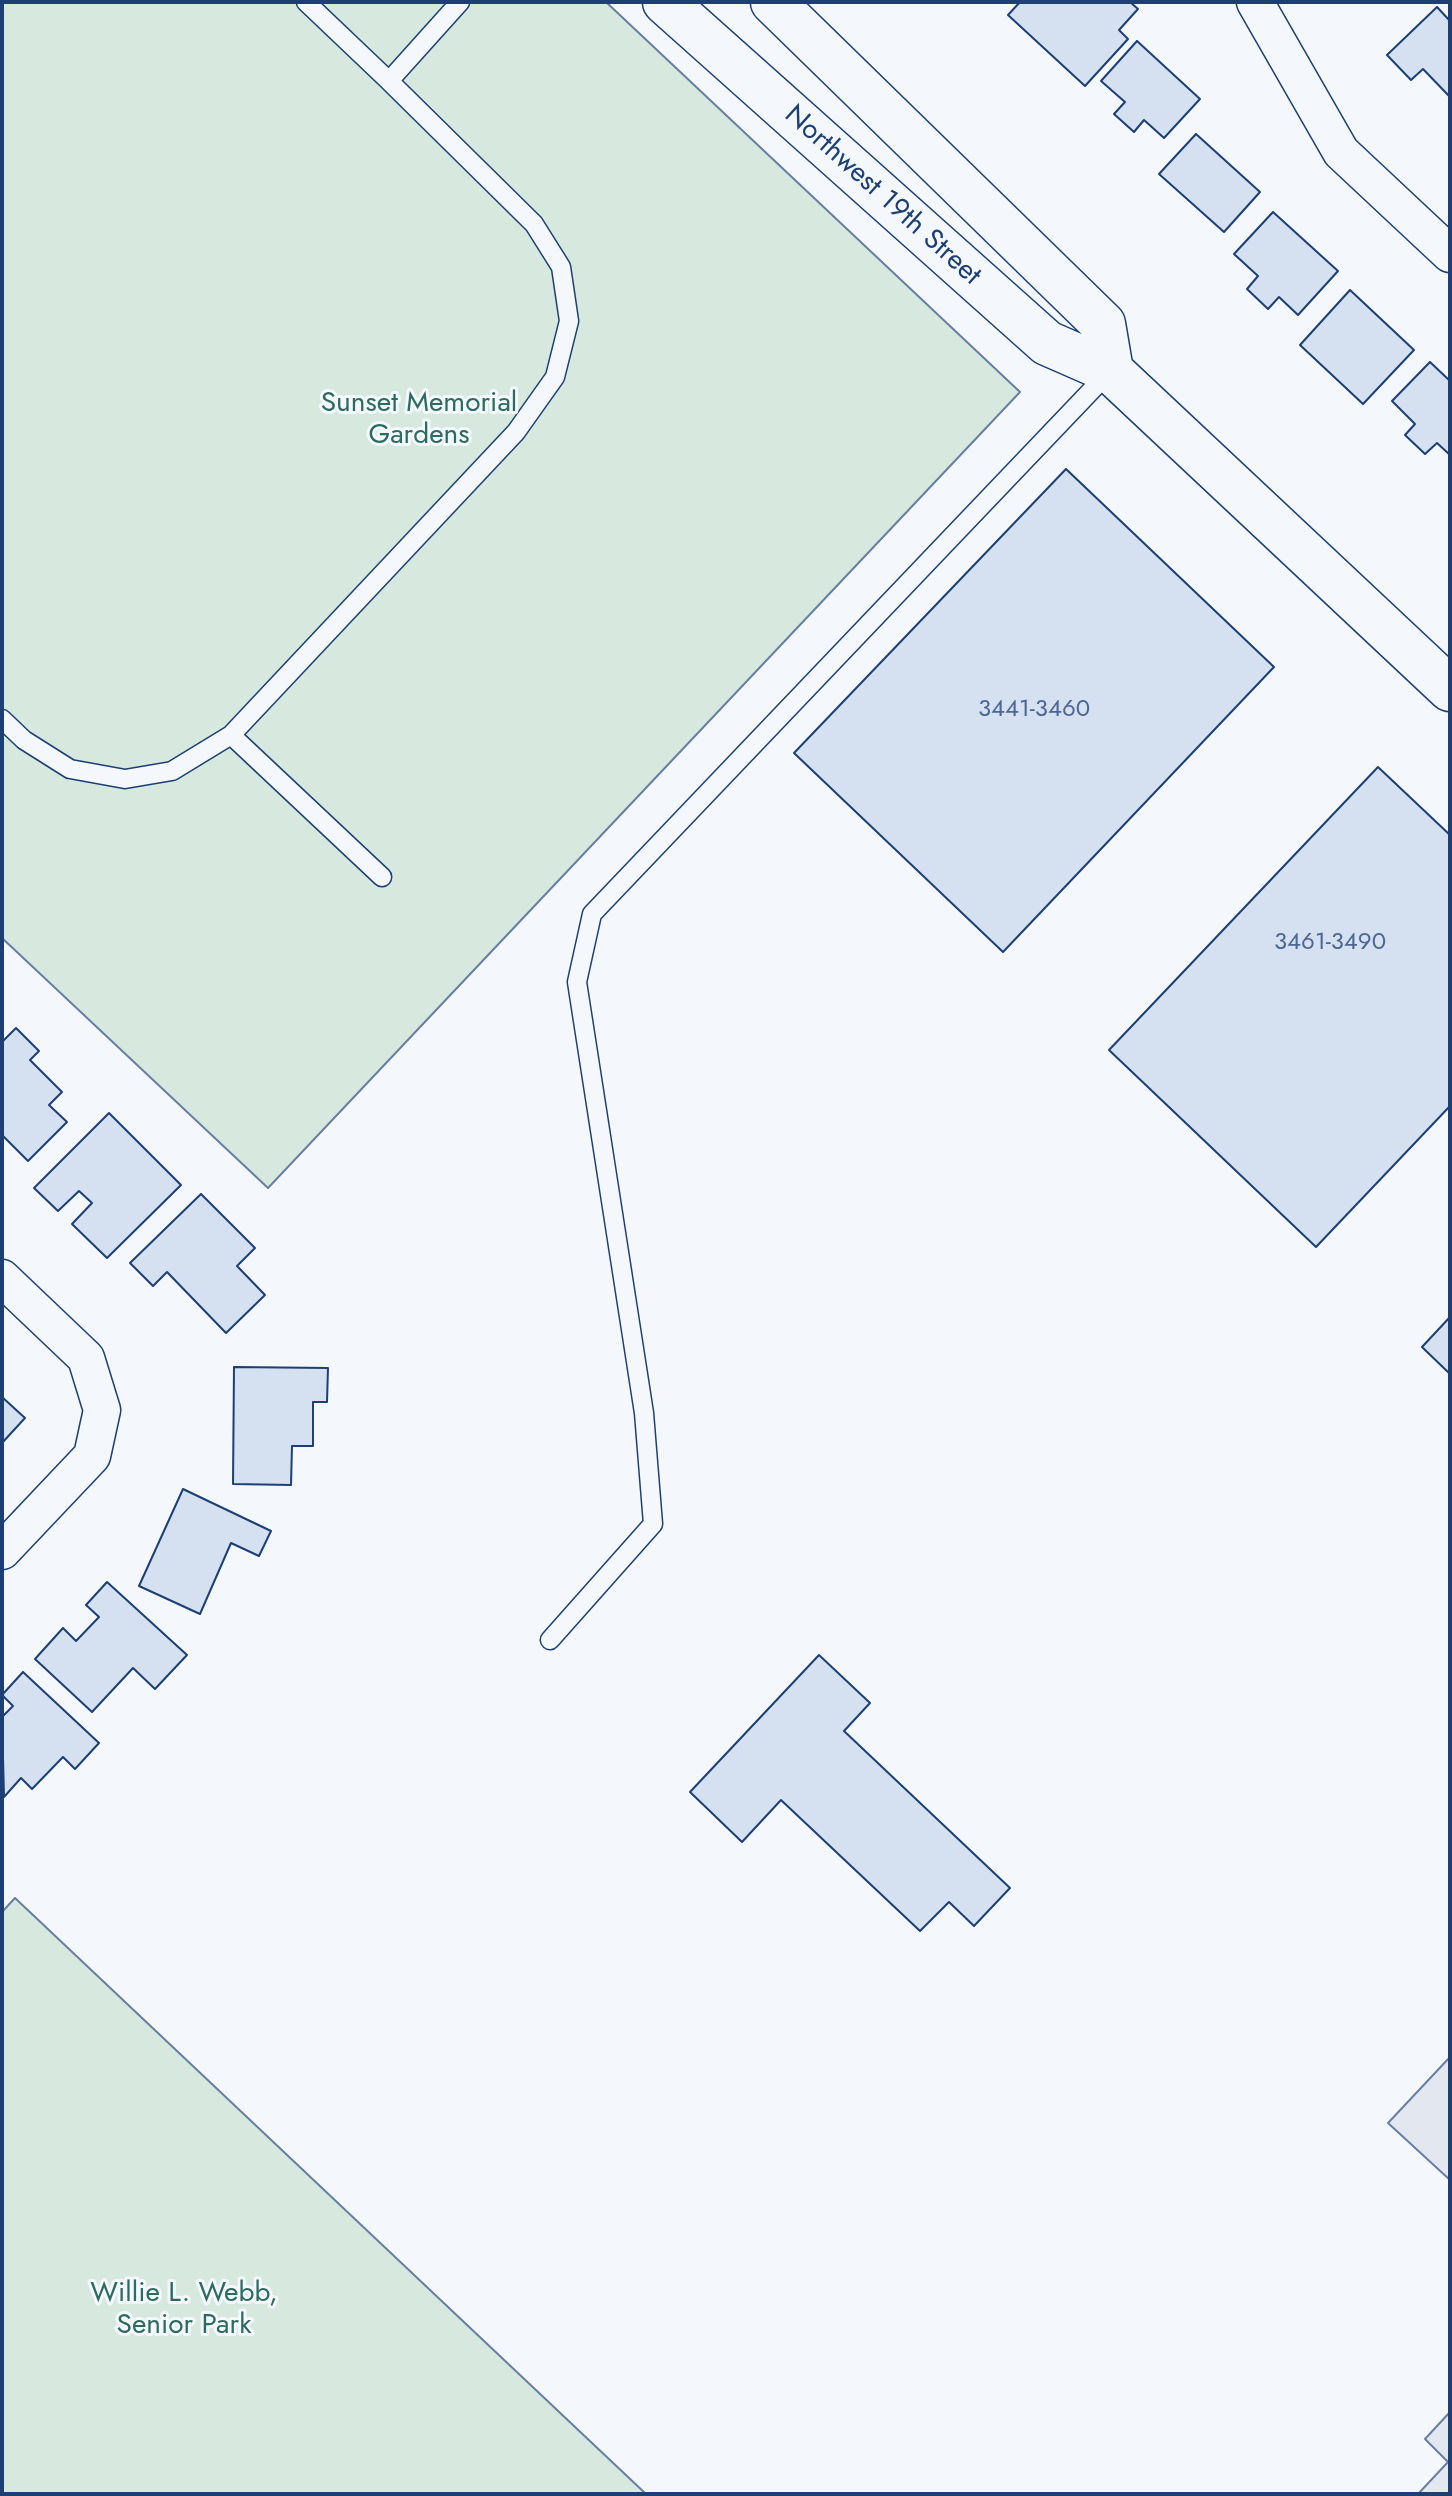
<!DOCTYPE html>
<style>
body{margin:0}
#map{position:relative;width:1452px;height:2496px;overflow:hidden;background:#f4f7fb;font-family:Jost,sans-serif}
canvas{display:block}
.frame{position:absolute;inset:0;border:4px solid #1d3f73;pointer-events:none}
</style>
<div id="map">
<canvas width="1452" height="2496"></canvas>
<div class="frame"></div>
</div>
<script>
const ctx = document.querySelector('canvas').getContext('2d');
ctx.lineJoin = 'round';
function paint(path, color) {
  ctx.fillStyle = color;
  ctx.fill(path, 'evenodd');
}
function toPath(rows) {
  const path = new Path2D();
  for (const r of rows) {
    path.moveTo(r[0], r[1]);
    for (let i = 2; i < r.length; i += 2) path.lineTo(r[i], r[i + 1]);
  }
  return path;
}
function trace(path, color, width, dash) {
  ctx.strokeStyle = color;
  ctx.lineWidth = width;
  ctx.lineCap = dash ? 'butt' : 'round';
  ctx.setLineDash(dash || []);
  ctx.stroke(path);
}
function write(font, color, halo, rows, align = 'center') {
  ctx.font = font + ' Jost,sans-serif';
  ctx.lineWidth = 6;
  ctx.setLineDash([]);
  ctx.textBaseline = 'middle';
  ctx.strokeStyle = halo;
  ctx.fillStyle = color;
  for (const [text, x, y, turn = 0] of rows) {
    ctx.save();
    ctx.translate(x, y);
    ctx.rotate((+turn || 0) * Math.PI / 180);
    ctx.textAlign = isNaN(turn) ? turn : align;
    if (halo) ctx.strokeText(text, 0, 0);
    ctx.fillText(text, 0, 0);
    ctx.restore();
  }
}
const green = toPath([
 [2,2,606,2,1020,392,268,1188,2,938,2,2],
 [15,1898,646,2494,2,2494,2,1912,15,1898]
]);
const parking = toPath([
 [1450,2057,1450,2180,1388,2123,1450,2057],
 [1450,2412,1450,2494,1418,2494,1448,2462,1425,2439,1450,2412]
]);
const building = toPath([
 [1020,2,1130,2,1138,9,1119,30,1128,39,1085,86,1008,15,1020,2],
 [1437,7,1450,21,1450,97,1423,69,1411,80,1387,55,1437,7],
 [1137,41,1200,99,1164,138,1144,120,1134,132,1114,114,1125,102,1101,81,1137,41],
 [1196,134,1260,192,1224,232,1159,174,1196,134],
 [1273,212,1338,271,1298,315,1279,297,1268,309,1247,289,1258,276,1234,254,1273,212],
 [1350,290,1414,350,1363,404,1300,345,1350,290],
 [1430,362,1450,381,1450,455,1437,443,1425,454,1405,435,1415,424,1392,401,1430,362],
 [1066,469,1274,667,1003,952,794,753,1066,469],
 [1378,767,1450,835,1450,1106,1316,1247,1109,1050,1378,767],
 [16,1028,39,1051,30,1060,62,1092,49,1105,67,1122,28,1161,2,1135,2,1042,16,1028],
 [109,1113,181,1185,107,1258,72,1224,92,1203,79,1191,58,1211,34,1188,109,1113],
 [201,1194,255,1248,237,1266,265,1295,226,1333,167,1272,153,1286,130,1263,201,1194],
 [1450,1317,1450,1374,1422,1347,1450,1317],
 [234,1367,328,1368,327,1402,313,1402,313,1446,292,1446,291,1485,233,1484,234,1367],
 [2,1397,25,1418,2,1443,2,1397],
 [183,1489,271,1531,259,1556,231,1543,200,1614,139,1586,183,1489],
 [107,1582,187,1655,155,1689,133,1668,92,1712,35,1659,63,1628,76,1641,99,1617,86,1605,107,1582],
 [819,1655,870,1703,844,1731,1010,1888,974,1926,949,1902,920,1931,781,1800,742,1842,690,1792,819,1655],
 [23,1672,99,1743,75,1769,63,1757,32,1789,21,1778,4,1797,2,1717,13,1706,2,1695,23,1672]
]);
const lane = toPath([
 [306,2,389,81],
 [2,719,24,740,70,769,125,779,172,771,231,735],
 [382,877,231,735,516,432,555,377,569,321,561,267,534,224,389,81,460,2],
 [550,1640,653,1524,644,1413,577,982,592,914,1109,372]
]);
const street = toPath([
 [1255,2,1341,152,1450,254],
 [2,1278,86,1358,102,1410,92,1456,2,1551]
]);
const secondary = toPath([
 [665,2,1047,343,1111,371,1450,689],
 [773,2,1103,324,1111,371]
]);
const numberNames = [
 ["3441-3460",1034,710],
 ["3461-3490",1330,943]
];
const streetNames = [
 ["Northwest 19th Street",882,196,42]
];
const parkNames = [
 ["Sunset Memorial",419,404],
 ["Gardens",419,436],
 ["Willie L. Webb,",184,2294],
 ["Senior Park",184,2326]
];
paint(green, '#d7e8df');
trace(green, '#687fa3', 2);
paint(parking, '#e3e8f0');
trace(parking, '#687fa3', 2);
paint(building, '#d5e0f0');
trace(building, '#1d3f73', 2);
trace(lane, '#1d3f73', 21);
trace(street, '#1d3f73', 39);
trace(secondary, '#1d3f73', 47);
trace(lane, '#f4f7fb', 18);
trace(street, '#f4f7fb', 36);
trace(secondary, '#f4f7fb', 44);
write('24px', '#4b6792', null, numberNames);
write('28px', '#1d3f73', '#f4f7fb', streetNames);
write('28px', '#2c6c60', '#f4f7fb', parkNames);
</script>
